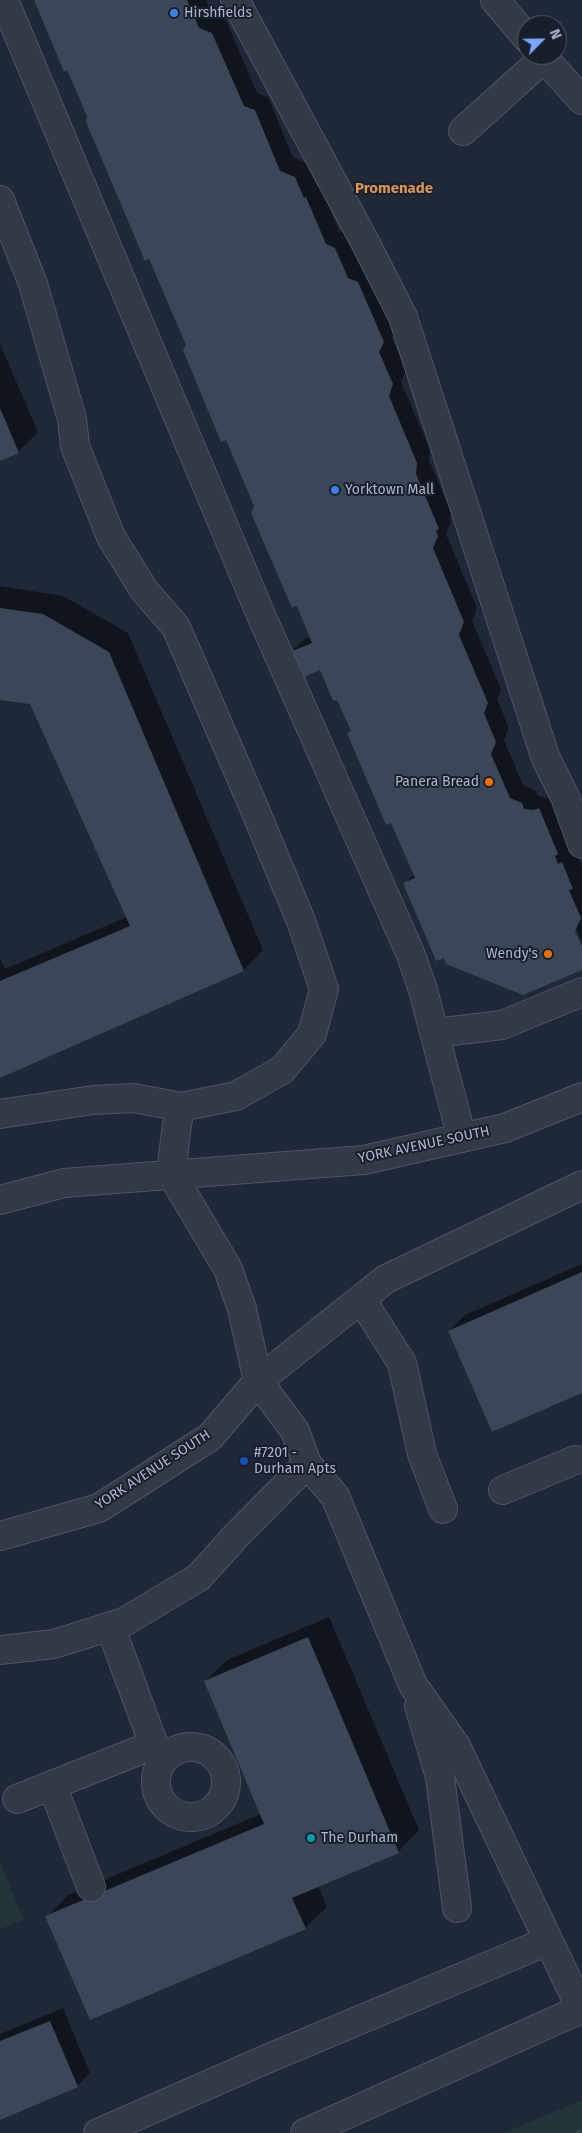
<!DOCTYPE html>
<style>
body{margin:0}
#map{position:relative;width:582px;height:2133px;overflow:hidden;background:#1f2837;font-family:"Fira Sans",sans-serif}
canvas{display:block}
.north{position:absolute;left:517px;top:15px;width:50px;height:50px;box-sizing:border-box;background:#181f2c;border:1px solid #535b69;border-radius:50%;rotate:67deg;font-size:14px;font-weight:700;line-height:20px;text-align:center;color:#acb5c5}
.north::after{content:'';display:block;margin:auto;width:18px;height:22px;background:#7ba6fb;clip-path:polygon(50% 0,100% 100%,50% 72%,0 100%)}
</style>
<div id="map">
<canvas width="582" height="2133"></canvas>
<div class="north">N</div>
</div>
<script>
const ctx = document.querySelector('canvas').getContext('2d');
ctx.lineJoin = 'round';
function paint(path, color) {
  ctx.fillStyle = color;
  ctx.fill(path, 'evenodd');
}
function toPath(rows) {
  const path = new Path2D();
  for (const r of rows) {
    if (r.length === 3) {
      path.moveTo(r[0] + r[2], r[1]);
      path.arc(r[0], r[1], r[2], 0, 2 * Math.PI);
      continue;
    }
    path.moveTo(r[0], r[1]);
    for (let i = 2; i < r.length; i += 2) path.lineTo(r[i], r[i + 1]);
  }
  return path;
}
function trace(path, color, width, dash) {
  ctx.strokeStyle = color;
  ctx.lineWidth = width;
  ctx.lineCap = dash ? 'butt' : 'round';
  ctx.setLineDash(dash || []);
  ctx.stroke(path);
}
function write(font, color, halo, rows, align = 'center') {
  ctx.font = font + ' "Fira Sans",sans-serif';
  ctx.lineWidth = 4;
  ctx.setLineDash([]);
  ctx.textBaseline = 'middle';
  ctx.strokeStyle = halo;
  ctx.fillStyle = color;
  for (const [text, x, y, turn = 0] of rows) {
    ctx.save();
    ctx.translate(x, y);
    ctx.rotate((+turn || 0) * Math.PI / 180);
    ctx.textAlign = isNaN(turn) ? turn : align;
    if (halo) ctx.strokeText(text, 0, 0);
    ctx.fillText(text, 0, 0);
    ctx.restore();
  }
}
const green = toPath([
 [0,1862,24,1920,0,1929],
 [582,2100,582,2133,503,2133]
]);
const shadow = toPath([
 [35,0,206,0,212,15,226,20,257,93,268,97,293,157,308,164,317,186,320,185,339,231,348,234,361,265,371,269,397,328,392,338,406,370,401,382,430,449,429,460,452,515,449,518,451,522,446,534,477,608,472,621,501,689,497,699,509,728,504,740,523,785,535,790,538,796,548,798,552,796,582,866,582,943,574,924,572,925,582,949,582,968,405,883,414,874,392,821,348,733,352,730,338,698,321,668,291,652,305,639,311,636,88,115],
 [0,344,38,432,18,452,0,459],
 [0,586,63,596,128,633,263,950,244,970,0,1077,0,959,5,969,127,917,31,703,0,699],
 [582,1264,582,1392,449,1331,465,1315],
 [329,1617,419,1830,398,1852,318,1886,327,1907,305,1928,47,1917,68,1895,261,1814,205,1681,227,1660],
 [63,2008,90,2073,77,2086,0,2118,0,2034]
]);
const building = toPath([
 [34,0,187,0,199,28,212,33,244,106,255,110,280,171,295,177,304,198,306,197,326,244,335,248,348,278,358,282,384,342,379,352,393,384,389,396,417,463,416,474,439,529,436,531,438,536,433,548,464,622,459,635,488,703,484,713,496,742,491,754,510,798,522,803,524,809,534,810,539,808,558,854,555,856,558,864,562,862,573,889,569,890,581,918,575,931,582,946,582,970,523,995,446,964,444,958,436,961,403,883,415,878,391,823,386,825,347,733,351,731,337,700,333,701,320,670,301,678,290,652,312,643,297,606,292,608,251,513,254,506,226,440,221,442,183,350,186,345,149,259,145,261,86,122,87,116,67,70,64,72],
 [0,408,19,453,0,461],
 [0,608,43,614,109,652,244,971,0,1078,0,981,130,926,30,704,0,700],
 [582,1272,582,1393,492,1432,448,1331],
 [308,1637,399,1853,292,1898,306,1929,90,2020,45,1916,264,1824,204,1681],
 [50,2021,78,2087,0,2120,0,2041]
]);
const path = toPath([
 [577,2133,582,2129]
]);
const minor = toPath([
 [4,0,258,608,411,955,423,990,462,1138],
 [235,0,366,244,403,317,546,759,565,797,582,844],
 [495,0,527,38],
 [541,55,582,100],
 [463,131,544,58],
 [0,200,33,284,72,419,75,446,111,537,144,590,176,627,255,810,301,921,324,989,312,1034,282,1070,236,1096,181,1107,177,1124,171,1173],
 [435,1033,502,1025,582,992],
 [0,1114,93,1100,134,1098,181,1107],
 [0,1200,64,1183,364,1160,505,1128,582,1097],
 [361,1299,402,1363,422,1454,443,1509],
 [503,1490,575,1460],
 [0,1536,99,1508,210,1437,258,1381,386,1279,582,1185],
 [110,1626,161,1764],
 [0,1650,54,1644,124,1622,199,1577,234,1538,307,1464,295,1431,258,1381,242,1309,228,1269,171,1173],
 [419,1706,440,1777,457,1908],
 [191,1782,35],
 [52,1785,91,1887],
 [17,1799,153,1745],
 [98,2133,269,2058,548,1941],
 [305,2133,581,2009,456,1746,413,1685,335,1496,307,1464]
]);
const markers = [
 [174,13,5,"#3f7fe0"],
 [335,490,5,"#3f7fe0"],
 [489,782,5,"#e8710a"],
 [548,954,5,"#e8710a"],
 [244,1461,5,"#1a4fb4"],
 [311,1838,5,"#0f9aa8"]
];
const poiNames = [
 ["Hirshfields",184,13],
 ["Yorktown Mall",345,490],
 ["Panera Bread",479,782,"right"],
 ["Wendy's",538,954,"right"],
 ["#7201 -",254,1453],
 ["Durham Apts",254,1469],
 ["The Durham",321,1838]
];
const streetNames = [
 ["YORK AVENUE SOUTH",424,1145,-12],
 ["YORK AVENUE SOUTH",153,1470,-33]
];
const neighbourhoodNames = [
 ["Promenade",394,189]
];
paint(green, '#213438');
paint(shadow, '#0007');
paint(building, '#3b4658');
trace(minor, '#4d5563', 30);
trace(path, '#3b5053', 3, [4, 4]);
trace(minor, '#323a48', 28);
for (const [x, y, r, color] of markers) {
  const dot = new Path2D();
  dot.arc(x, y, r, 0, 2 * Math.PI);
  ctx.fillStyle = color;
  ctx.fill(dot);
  trace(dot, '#181f2c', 2);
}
write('14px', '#acb5c5', '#181f2c', poiNames, 'left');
write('14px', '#acb5c5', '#181f2c', streetNames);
write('bold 15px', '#d79556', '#181f2c', neighbourhoodNames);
</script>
